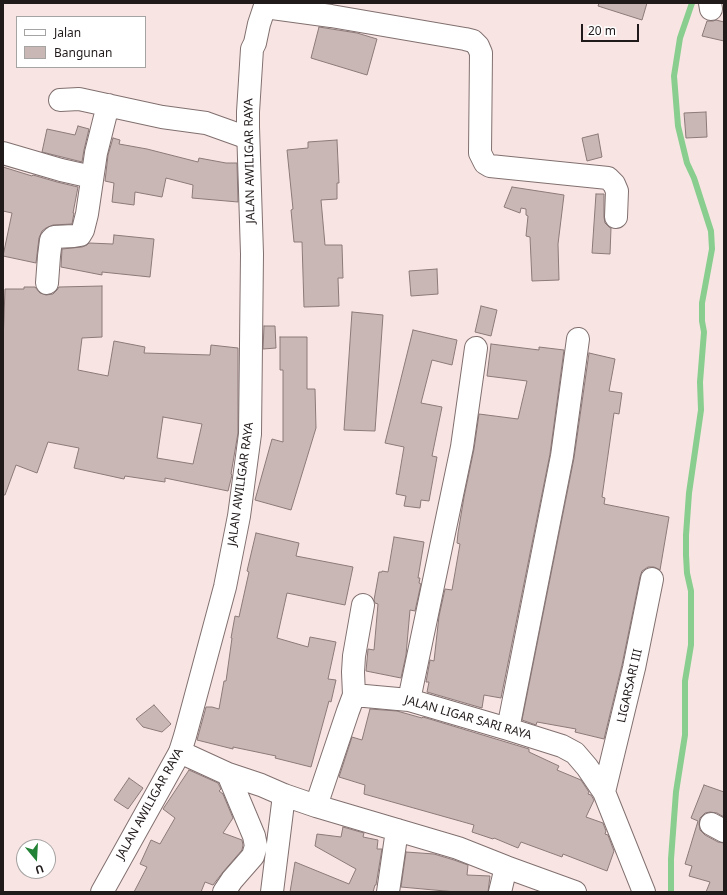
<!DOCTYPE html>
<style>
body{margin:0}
#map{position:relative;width:727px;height:895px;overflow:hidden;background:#f8e5e3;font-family:"Noto Sans",sans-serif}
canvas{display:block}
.frame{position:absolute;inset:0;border:4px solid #211a1a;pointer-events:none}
.legend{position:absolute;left:16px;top:16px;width:130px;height:52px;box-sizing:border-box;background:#fff;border:1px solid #a6a3a3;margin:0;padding:5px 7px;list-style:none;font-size:12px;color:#211a1a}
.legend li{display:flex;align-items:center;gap:8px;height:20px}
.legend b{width:20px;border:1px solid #a6a3a3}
.north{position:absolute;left:16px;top:839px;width:40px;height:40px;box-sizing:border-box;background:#fff;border:1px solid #a6a3a3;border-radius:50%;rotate:162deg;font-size:11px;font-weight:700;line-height:16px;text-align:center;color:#211a1a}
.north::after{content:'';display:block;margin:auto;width:14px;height:18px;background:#228235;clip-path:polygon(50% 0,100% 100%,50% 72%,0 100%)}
.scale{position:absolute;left:581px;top:24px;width:58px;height:18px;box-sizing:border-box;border:2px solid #211a1a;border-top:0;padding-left:5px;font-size:12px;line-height:14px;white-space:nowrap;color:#211a1a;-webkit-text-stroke:3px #fff;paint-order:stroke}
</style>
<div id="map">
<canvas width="727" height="895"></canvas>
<div class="frame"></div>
<ul class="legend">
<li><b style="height:5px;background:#fff"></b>Jalan</li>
<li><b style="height:11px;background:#c9b7b5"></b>Bangunan</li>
</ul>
<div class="north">U</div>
<div class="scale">20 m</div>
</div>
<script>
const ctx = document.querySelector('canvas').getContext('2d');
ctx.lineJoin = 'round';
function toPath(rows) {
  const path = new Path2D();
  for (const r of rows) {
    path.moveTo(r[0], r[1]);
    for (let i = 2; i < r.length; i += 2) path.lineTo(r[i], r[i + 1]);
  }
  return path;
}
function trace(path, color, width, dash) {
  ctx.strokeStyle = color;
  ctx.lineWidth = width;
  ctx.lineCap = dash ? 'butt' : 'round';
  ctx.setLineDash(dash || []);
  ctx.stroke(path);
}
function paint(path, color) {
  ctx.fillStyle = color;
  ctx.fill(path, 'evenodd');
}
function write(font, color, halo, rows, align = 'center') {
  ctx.font = font + ' "Noto Sans",sans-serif';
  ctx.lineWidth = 3;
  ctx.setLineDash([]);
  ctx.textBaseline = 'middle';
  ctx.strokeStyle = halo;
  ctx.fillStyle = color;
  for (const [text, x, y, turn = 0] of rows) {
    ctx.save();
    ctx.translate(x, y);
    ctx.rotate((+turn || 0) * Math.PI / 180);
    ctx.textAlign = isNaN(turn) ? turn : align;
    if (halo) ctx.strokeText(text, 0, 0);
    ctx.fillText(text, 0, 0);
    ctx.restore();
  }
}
const stream = toPath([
 [671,892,671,859,676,792,685,735,685,681,691,645,691,591,687,573,686,555,686,535,689,493,701,410,700,382,704,332,702,321,702,303,712,249,711,231,694,178,687,163,678,126,674,76,680,38,692,3]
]);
const building = toPath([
 [599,3,647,3,642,20,598,6,599,3],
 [716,20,724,22,724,41,702,36,707,21,713,21,716,20],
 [319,27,357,33,377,39,367,75,311,58,319,27],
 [706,112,707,137,686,138,684,113,706,112],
 [78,126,89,129,84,150,82,162,42,152,47,129,75,135,78,126],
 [598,134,602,157,587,161,582,138,598,134],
 [113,138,120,140,119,144,147,149,198,162,199,158,226,163,237,163,238,202,192,198,193,185,166,178,162,197,135,192,134,205,112,202,114,183,105,181,108,155,113,138],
 [337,140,339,183,337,183,337,199,321,200,325,245,342,245,343,278,338,278,339,306,304,307,302,242,294,242,291,210,293,209,287,150,308,148,308,142,337,140],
 [3,167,32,176,33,175,57,182,78,187,73,213,74,213,72,224,53,225,46,228,42,231,39,238,36,263,3,256,12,213,3,211,3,167],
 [512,187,564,195,558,244,559,280,532,281,530,237,526,236,528,216,526,215,526,209,521,208,520,213,504,207,512,187],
 [596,194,604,194,604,217,605,223,609,227,611,228,610,254,592,253,596,194],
 [114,235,154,239,150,277,102,272,102,275,61,267,62,249,82,247,87,245,89,243,113,244,114,235],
 [437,269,438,294,411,296,409,271,437,269],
 [102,286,102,337,82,338,78,370,108,376,114,341,145,347,144,353,210,355,211,345,238,348,238,433,231,474,232,475,228,491,165,478,165,482,125,476,124,479,74,468,79,448,48,442,37,473,16,465,5,495,3,495,3,344,5,289,24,289,24,287,35,287,40,293,46,295,53,294,57,290,59,287,102,286],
 [163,417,202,424,193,464,157,458,163,417],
 [481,306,497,310,491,336,475,332,481,306],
 [352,312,383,315,375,431,344,430,352,312],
 [264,326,275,326,276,348,263,349,264,326],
 [413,330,457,340,452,365,432,360,421,403,442,407,432,456,437,457,429,501,421,500,420,508,404,506,406,496,396,494,404,447,385,443,413,330],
 [280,337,307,337,307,389,315,389,316,428,291,510,255,500,272,439,283,442,283,370,280,370,280,337],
 [491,344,539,350,539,347,564,350,550,454,501,698,484,695,482,708,427,692,429,682,426,682,430,660,434,661,439,616,445,589,452,590,460,544,457,543,458,533,464,497,474,449,479,414,518,419,527,381,487,376,491,344],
 [589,353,615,359,609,391,622,393,619,414,614,413,602,497,605,498,604,504,669,517,660,570,654,567,648,567,642,571,640,577,622,665,604,739,575,732,576,729,537,722,536,725,522,720,574,458,589,353],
 [256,533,299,543,296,556,353,567,345,605,287,593,277,638,308,647,310,637,336,642,328,679,336,680,331,702,329,701,311,767,275,758,276,756,233,747,233,749,197,740,206,707,212,707,219,709,224,681,226,681,232,638,231,638,235,616,239,617,249,572,247,571,256,533],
 [394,537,424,542,418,578,420,578,419,583,421,584,415,611,410,610,406,655,401,678,366,671,368,649,374,650,378,604,375,603,374,600,379,572,382,572,382,571,388,572,394,537],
 [154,705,171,724,162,732,143,727,136,719,154,705],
 [370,709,397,711,422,718,423,717,529,749,529,752,559,766,557,770,581,780,589,792,588,794,591,795,594,800,586,817,603,823,606,831,605,834,608,835,614,851,607,871,563,854,562,857,521,842,518,848,494,838,493,839,472,832,474,825,364,794,365,785,339,777,352,737,362,740,370,709],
 [189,770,218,783,221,789,219,791,223,794,233,818,223,833,242,840,243,845,242,850,223,872,213,885,205,882,201,892,134,892,147,867,140,864,151,840,160,844,175,818,163,809,189,770],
 [129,778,143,788,128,809,114,800,129,778],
 [704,785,724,792,724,817,717,813,710,812,705,813,700,818,699,824,700,830,705,835,718,842,724,843,724,892,706,892,710,882,689,876,692,866,685,864,698,821,691,818,704,785],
 [343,827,364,833,363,837,378,840,377,849,382,849,376,885,375,885,373,892,290,892,295,862,349,884,356,869,315,846,317,834,341,837,343,827],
 [406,852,434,854,454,860,468,865,467,875,490,876,488,892,456,892,401,887,406,852]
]);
const minor = toPath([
 [710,3,711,9],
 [265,7,331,16,465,39,473,41,478,46,481,53,480,153,485,163,490,166,608,178,614,184,617,191,616,217],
 [60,100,79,99,162,117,206,123,248,138],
 [3,153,61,170,92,177],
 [47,283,49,256,51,240,54,237,74,236,80,235,83,230,87,214,96,153,108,105],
 [354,695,353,672,354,656,363,605],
 [409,700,462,447,476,348],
 [508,729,562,456,578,339],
 [180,752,228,774,261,785,284,795,316,806,458,848,506,867,575,892],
 [604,792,634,668,652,579],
 [316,806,348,711,354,695,409,700,508,729,562,746,575,753,587,767,604,792,644,892],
 [711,824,724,831],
 [224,892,232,880,253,856,256,846,254,836,228,774],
 [272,892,284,795],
 [388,892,397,830],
 [500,892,506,867]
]);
const tertiary = toPath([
 [102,892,180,752,185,736,225,587,239,516,250,434,252,254,248,127,248,112,252,49,255,43,259,24,266,3]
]);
const streetNames = [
 ["JALAN AWILIGAR RAYA",250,161,-91],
 ["JALAN AWILIGAR RAYA",241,484,-82],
 ["LIGARSARI III",630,686,-77],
 ["JALAN LIGAR SARI RAYA",468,718,16],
 ["JALAN AWILIGAR RAYA",150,804,-61]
];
trace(stream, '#89ce8e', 6);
paint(building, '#c9b7b5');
trace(building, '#8b7a79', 1);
trace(minor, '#81706f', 24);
trace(tertiary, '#81706f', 24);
trace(minor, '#fff', 22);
trace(tertiary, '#fff', 22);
write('12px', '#211a1a', '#fff', streetNames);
</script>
